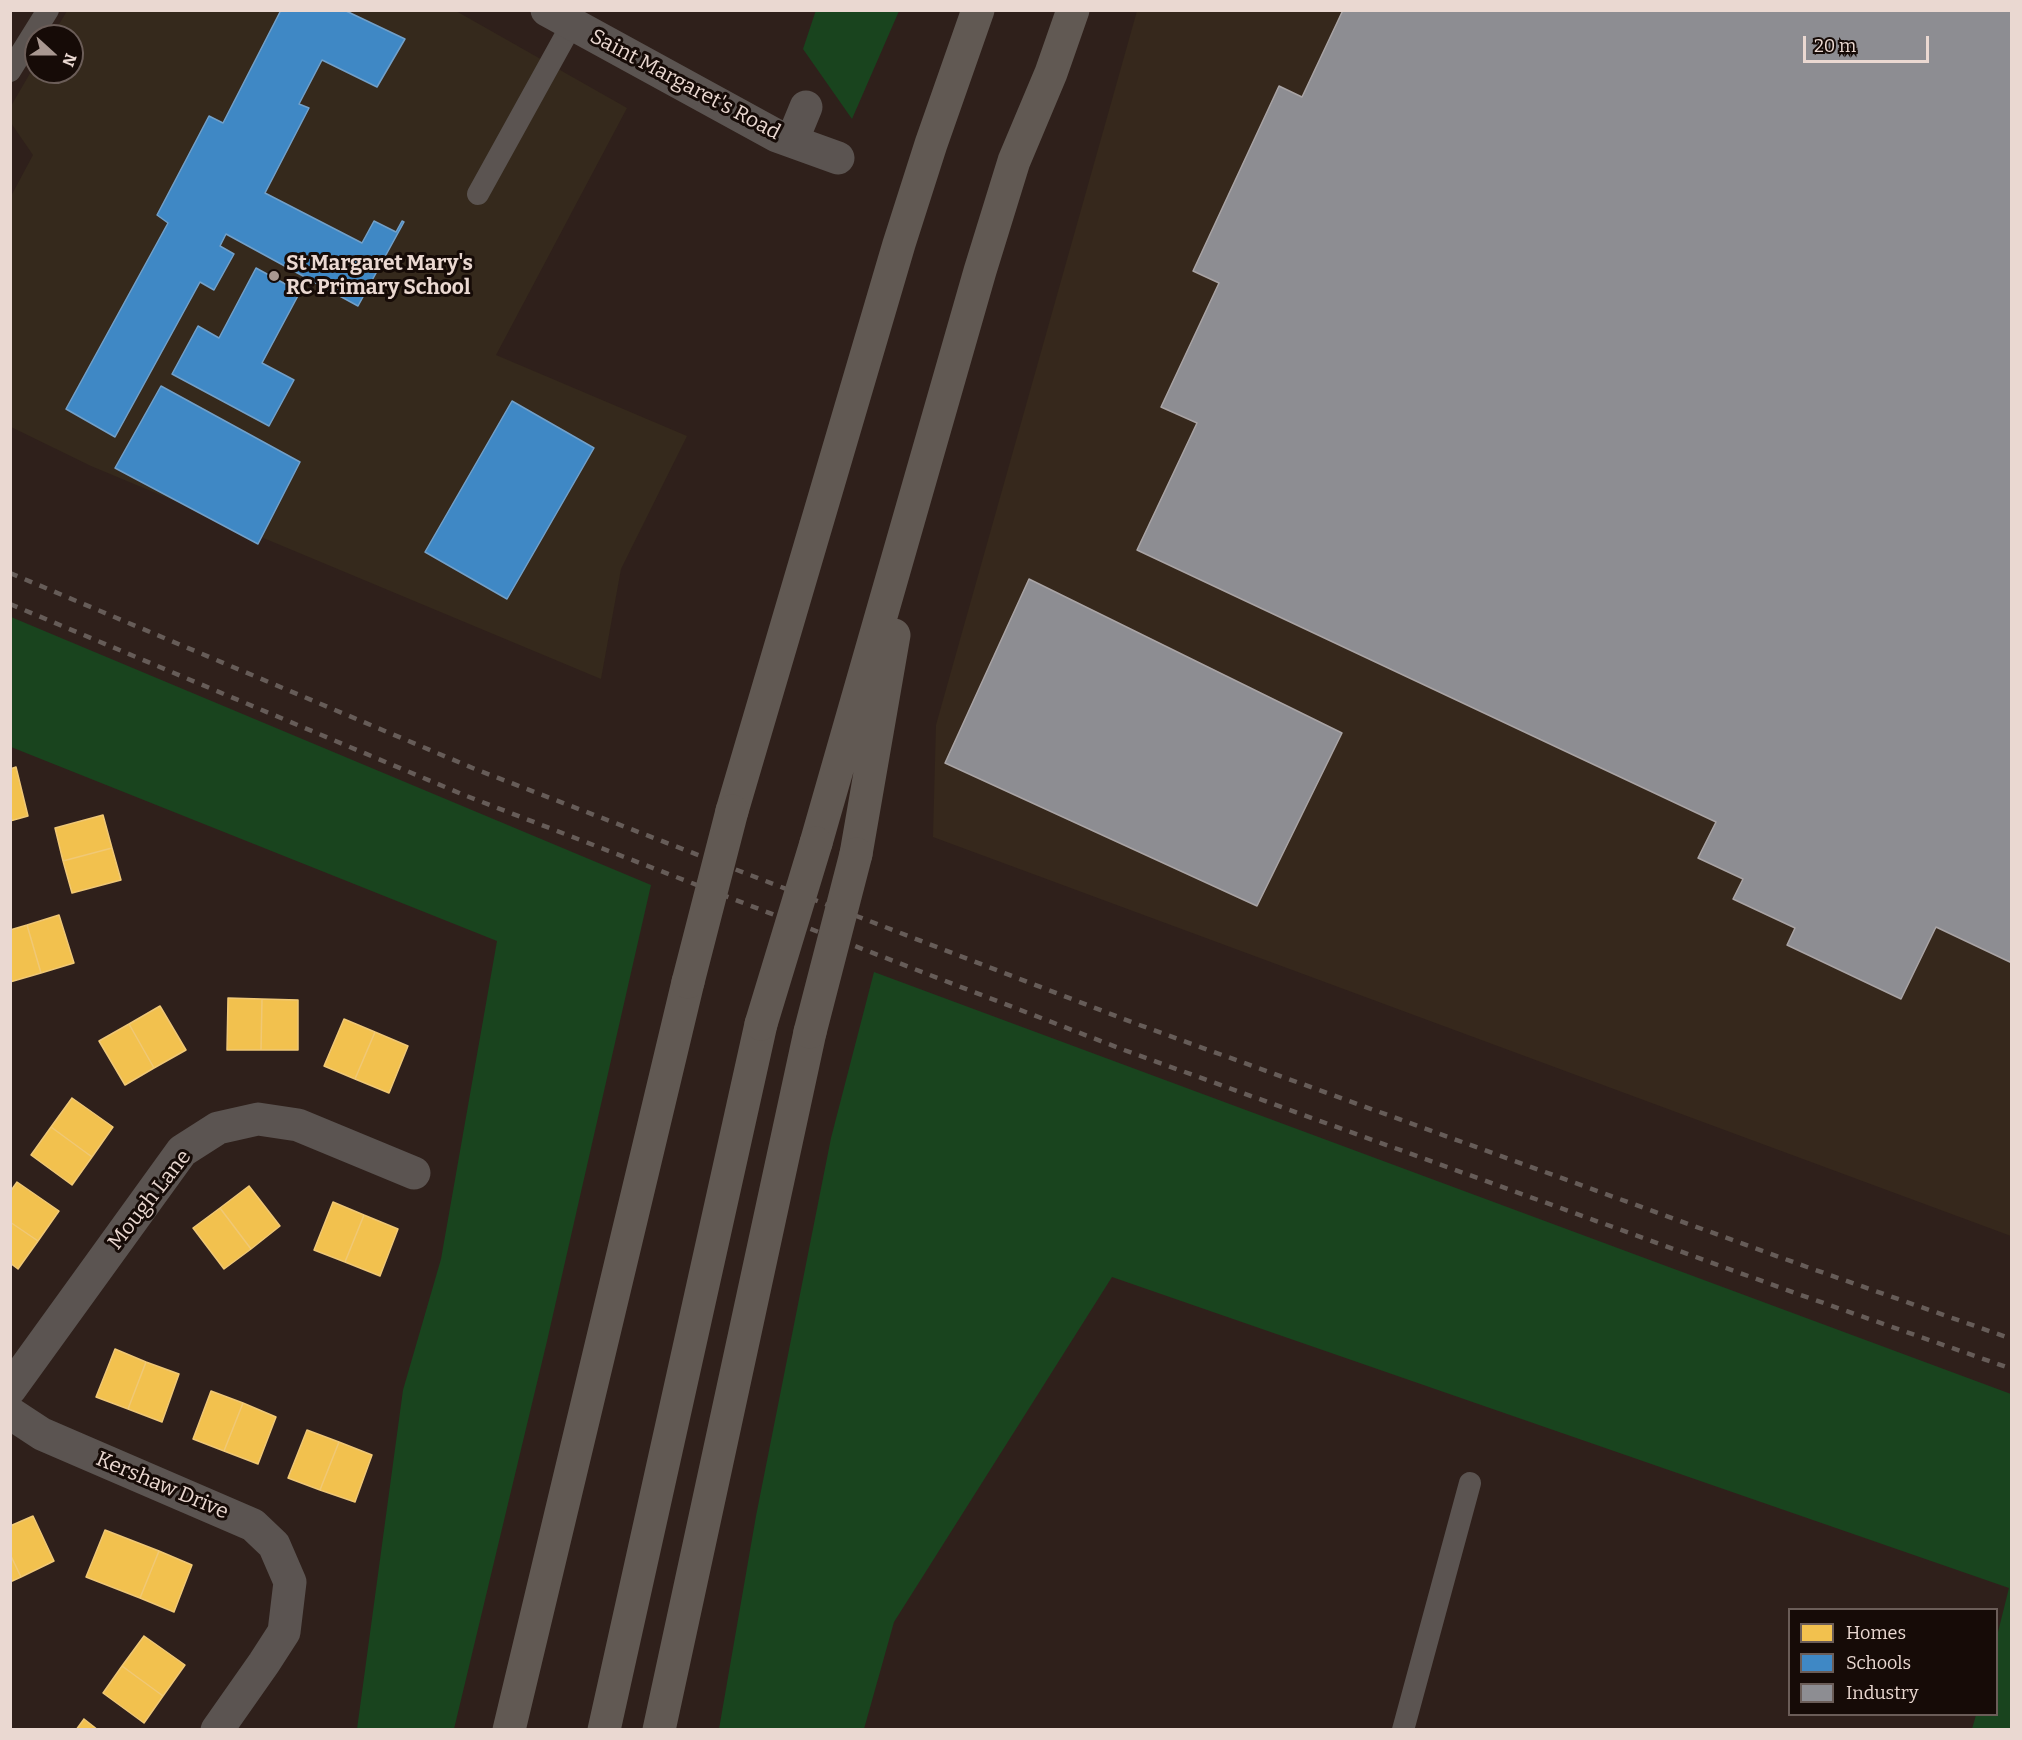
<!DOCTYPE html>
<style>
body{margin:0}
#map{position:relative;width:2022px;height:1740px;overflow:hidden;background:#2f201b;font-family:Bitter,serif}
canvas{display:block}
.frame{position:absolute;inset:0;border:12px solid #ead8d1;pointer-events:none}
.legend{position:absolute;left:1788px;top:1608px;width:210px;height:108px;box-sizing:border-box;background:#160b07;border:2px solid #6b5d58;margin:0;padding:8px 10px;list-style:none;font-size:18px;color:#ead8d1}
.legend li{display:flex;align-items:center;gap:12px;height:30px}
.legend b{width:30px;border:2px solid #6b5d58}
.north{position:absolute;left:24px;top:24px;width:60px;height:60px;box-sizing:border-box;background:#160b07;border:2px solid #6b5d58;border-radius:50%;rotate:111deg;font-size:16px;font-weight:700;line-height:24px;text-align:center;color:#ead8d1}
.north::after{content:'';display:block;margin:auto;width:21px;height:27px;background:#a99891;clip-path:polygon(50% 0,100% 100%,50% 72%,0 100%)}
.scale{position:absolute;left:1803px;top:36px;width:126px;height:27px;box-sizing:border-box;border:3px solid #ead8d1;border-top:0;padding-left:8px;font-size:18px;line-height:21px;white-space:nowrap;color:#ead8d1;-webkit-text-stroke:4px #160b07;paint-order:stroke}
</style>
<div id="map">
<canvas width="2022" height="1740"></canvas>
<div class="frame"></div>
<ul class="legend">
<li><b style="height:16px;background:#f2c14e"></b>Homes</li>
<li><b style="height:16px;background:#3f88c5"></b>Schools</li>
<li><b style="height:16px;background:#8d8d92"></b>Industry</li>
</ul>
<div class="north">N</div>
<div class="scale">20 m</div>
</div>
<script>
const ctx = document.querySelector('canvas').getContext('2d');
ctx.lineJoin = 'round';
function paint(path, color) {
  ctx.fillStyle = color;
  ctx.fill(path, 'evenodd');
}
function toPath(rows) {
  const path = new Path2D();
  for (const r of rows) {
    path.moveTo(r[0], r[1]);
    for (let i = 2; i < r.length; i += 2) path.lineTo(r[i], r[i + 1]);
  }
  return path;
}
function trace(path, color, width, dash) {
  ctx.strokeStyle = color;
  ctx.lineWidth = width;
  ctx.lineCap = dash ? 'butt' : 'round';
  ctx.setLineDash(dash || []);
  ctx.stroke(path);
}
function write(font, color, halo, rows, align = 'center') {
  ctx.font = font + ' Bitter,serif';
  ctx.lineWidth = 6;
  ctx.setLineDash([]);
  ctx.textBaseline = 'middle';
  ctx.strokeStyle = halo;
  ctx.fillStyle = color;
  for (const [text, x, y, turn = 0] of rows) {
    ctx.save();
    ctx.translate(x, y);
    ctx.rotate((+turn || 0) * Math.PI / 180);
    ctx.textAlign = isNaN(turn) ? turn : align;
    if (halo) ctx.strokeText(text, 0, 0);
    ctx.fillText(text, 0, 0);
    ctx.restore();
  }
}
const industrial = toPath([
 [1137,11,2011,11,2011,1236,933,837,936,725]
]);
const education = toPath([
 [67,11,456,11,627,108,496,355,687,436,621,569,601,679,91,466,11,427,10,198,33,155,11,123,11,106,36,63,36,72,72,72,72,36,52,36]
]);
const green = toPath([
 [816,10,899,11,852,119,803,49],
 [11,617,651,885,547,1341,454,1729,357,1729,403,1390,441,1259,497,941,11,747],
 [874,972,2011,1394,2011,1726,2009,1729,1972,1729,1976,1715,1996,1714,1997,1636,2009,1588,1112,1277,894,1622,864,1729,719,1729,756,1516,831,1138]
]);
const homes = toPath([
 [16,767,28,816,10,821,10,769,16,767],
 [103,815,112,848,63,861,55,828,103,815],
 [112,848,121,880,72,893,63,861,112,848],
 [59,915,74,963,41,973,27,925,59,915],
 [27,925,41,973,10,982,10,930,27,925],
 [228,998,262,999,261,1050,227,1050,228,998],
 [262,999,298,1000,298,1050,261,1050,262,999],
 [160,1006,186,1050,154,1068,129,1024,160,1006],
 [344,1019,375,1032,355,1079,324,1066,344,1019],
 [129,1024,154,1068,125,1085,99,1041,129,1024],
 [375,1032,408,1046,389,1093,355,1079,375,1032],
 [72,1098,113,1127,92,1157,51,1127,72,1098],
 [51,1127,92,1157,72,1185,31,1155,51,1127],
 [17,1182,59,1211,38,1241,10,1222,10,1192,17,1182],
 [249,1186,280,1226,251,1249,220,1208,249,1186],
 [333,1202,364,1215,345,1262,314,1250,333,1202],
 [220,1208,251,1249,224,1269,193,1228,220,1208],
 [364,1215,398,1229,380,1276,345,1262,364,1215],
 [10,1222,38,1241,18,1269,10,1263,10,1222],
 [115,1349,146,1362,128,1409,96,1397,115,1349],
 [146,1362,179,1374,162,1422,128,1409,146,1362],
 [211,1391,243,1403,224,1451,193,1439,211,1391],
 [243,1403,276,1417,258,1464,224,1451,243,1403],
 [307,1430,339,1442,320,1490,288,1478,307,1430],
 [339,1442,372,1455,355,1502,320,1490,339,1442],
 [33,1516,54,1561,21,1577,10,1554,10,1526,33,1516],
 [105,1530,159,1551,140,1598,86,1577,105,1530],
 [159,1551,192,1565,174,1612,140,1598,159,1551],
 [10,1554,21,1577,10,1582,10,1554],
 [144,1636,185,1665,163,1696,122,1666,144,1636],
 [122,1666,163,1696,144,1723,103,1693,122,1666],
 [84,1719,98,1730,76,1730,84,1719]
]);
const schools = toPath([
 [281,10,344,10,405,39,377,87,322,60,299,104,309,108,265,193,362,243,374,221,396,232,402,221,404,222,358,306,226,234,220,246,234,254,214,290,200,282,115,437,66,409,168,223,157,215,209,116,223,123,281,10],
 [256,268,300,292,262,363,294,380,269,426,172,374,198,326,219,338,256,268],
 [161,386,300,462,258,544,115,468,161,386],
 [512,401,594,448,507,599,425,552,512,401]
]);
const industry = toPath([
 [1343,10,2012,10,2012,963,1936,927,1901,999,1787,945,1795,928,1733,899,1743,879,1698,858,1716,822,1137,550,1197,423,1161,407,1219,283,1193,271,1279,86,1302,97,1343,10],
 [1029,579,1342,733,1257,906,945,763,1029,579]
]);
const lane = toPath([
 [10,71,48,10],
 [478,194,572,24],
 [1403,1730,1470,1483]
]);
const street = toPath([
 [547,10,777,136,838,158],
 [792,141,806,107],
 [10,1389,182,1151,218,1128,258,1119,298,1125,414,1173],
 [10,1413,42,1434,253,1525,274,1545,290,1582,284,1632,264,1663,217,1730]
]);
const highway = toPath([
 [732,811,899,244,931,144,978,10],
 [816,843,980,271,1014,161,1051,73,1073,10],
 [856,854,894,635],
 [509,1730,688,982],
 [604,1730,761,1024],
 [659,1730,810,1032]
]);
const rail = toPath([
 [10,573,475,769,1134,1023,1807,1267,2012,1339],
 [10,604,464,795,1124,1050,1798,1294,2012,1369]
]);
const highwayBridge = toPath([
 [688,982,732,811],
 [761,1024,816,843],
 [810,1032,856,854]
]);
const markers = [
 [274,276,6,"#a99891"]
];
const streetNames = [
 ["Saint Margaret's Road",685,85,28],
 ["Mough Lane",150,1200,-52],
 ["Kershaw Drive",162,1486,23]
];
const poiNames = [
 ["St Margaret Mary's",286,264],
 ["RC Primary School",286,288]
];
paint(industrial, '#36281c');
paint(education, '#35291c');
paint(green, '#19441e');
paint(homes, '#f2c14e');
trace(homes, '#f0c875', 1.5);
paint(schools, '#3f88c5');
trace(schools, '#72a0c9', 1.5);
paint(industry, '#8d8d92');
trace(industry, '#a9a4a5', 1.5);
trace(lane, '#5b5451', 22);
trace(street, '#5b5451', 33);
trace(highway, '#615953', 33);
trace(rail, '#665c58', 4.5, [8, 8]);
trace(highwayBridge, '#615953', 33);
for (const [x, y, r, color] of markers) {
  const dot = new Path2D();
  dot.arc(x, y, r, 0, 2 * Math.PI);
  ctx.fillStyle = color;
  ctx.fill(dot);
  trace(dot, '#160b07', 2);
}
write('21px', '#ead8d1', '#160b07', streetNames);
write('bold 21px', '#ead8d1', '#160b07', poiNames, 'left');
</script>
